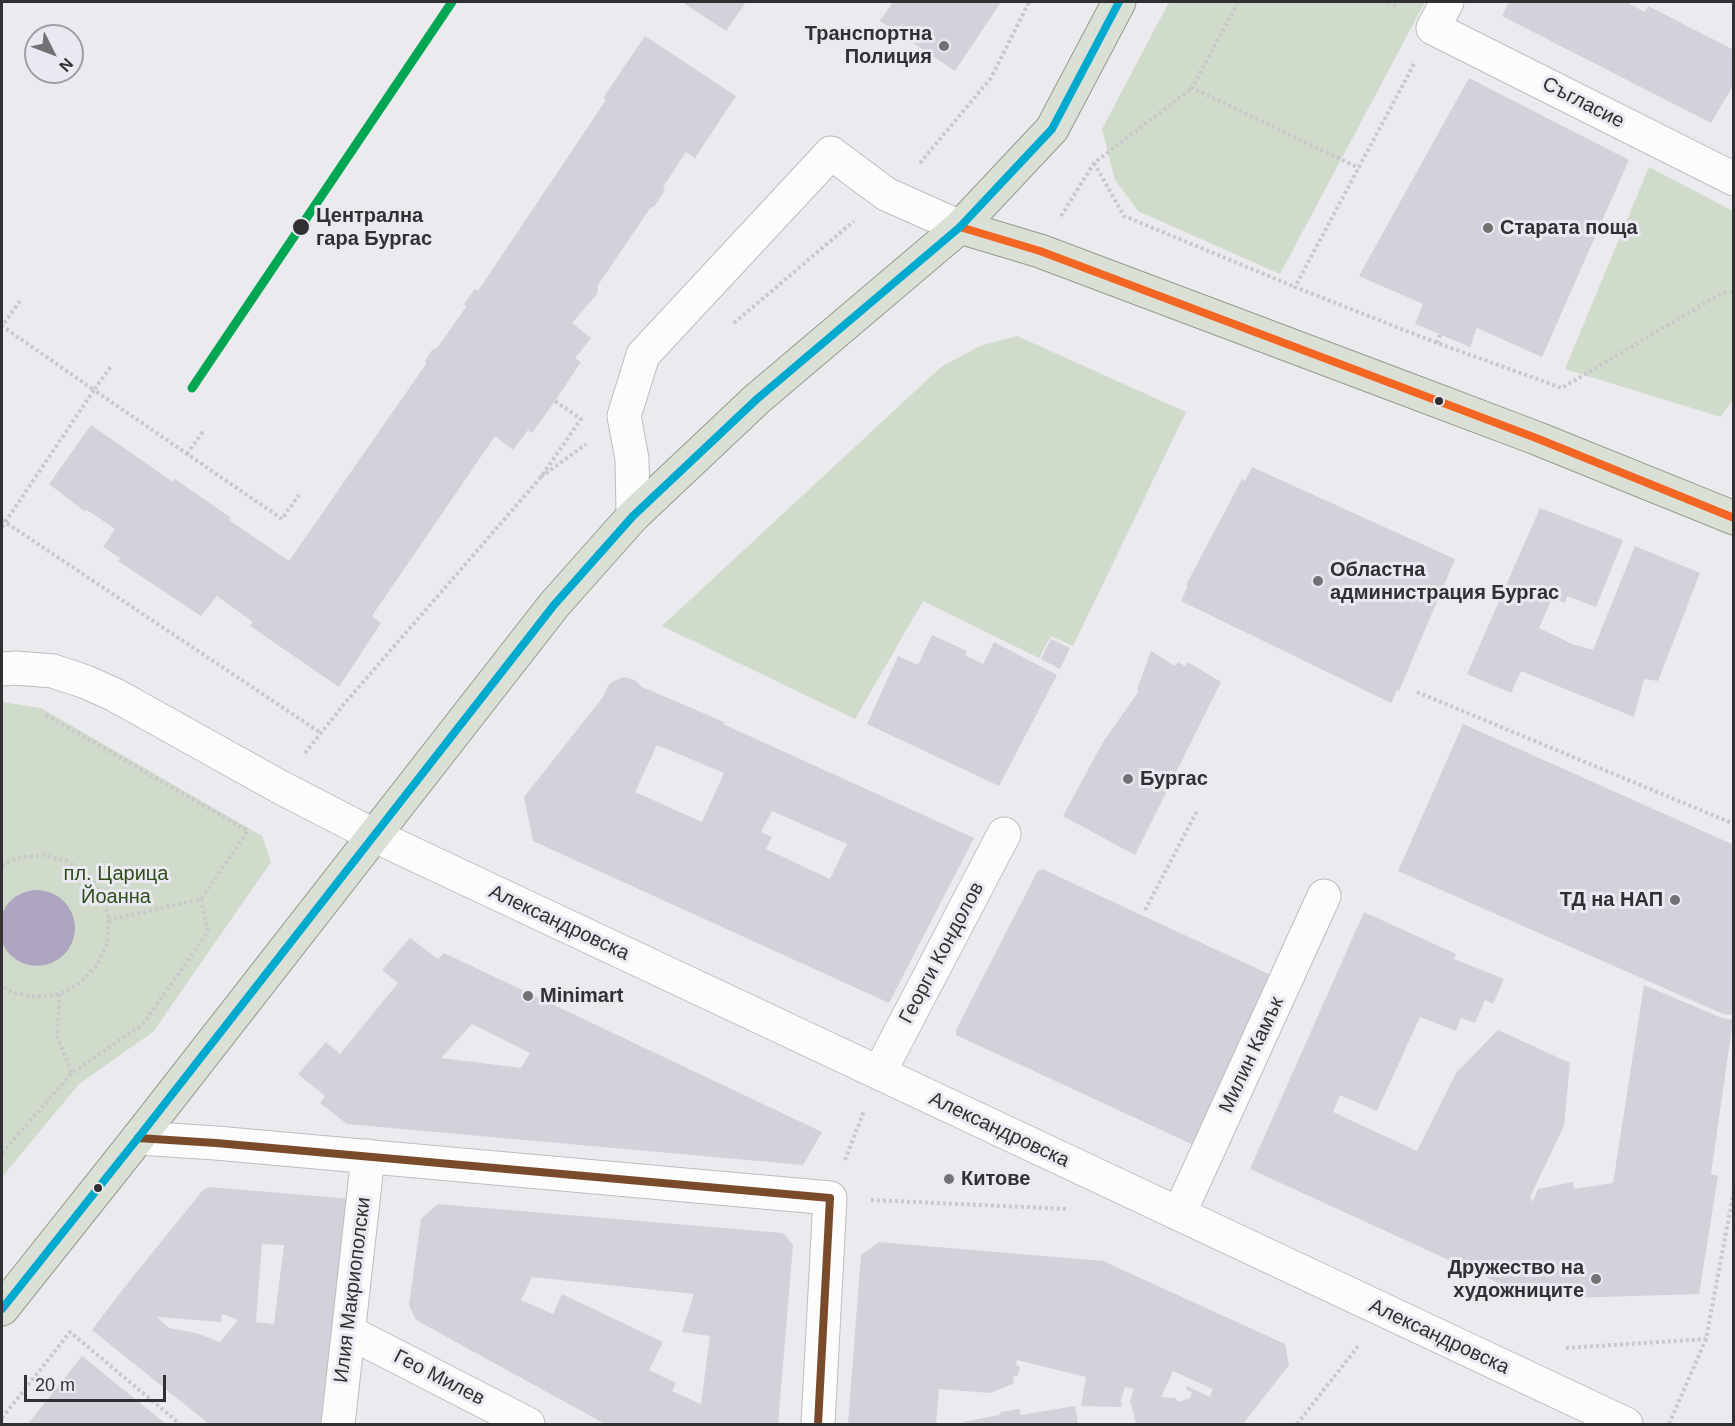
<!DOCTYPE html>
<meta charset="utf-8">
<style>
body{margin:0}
#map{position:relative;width:1735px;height:1426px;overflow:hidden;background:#ebeaee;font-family:Arial,sans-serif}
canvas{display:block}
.frame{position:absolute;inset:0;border:3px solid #313033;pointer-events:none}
.north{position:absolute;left:24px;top:24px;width:60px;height:60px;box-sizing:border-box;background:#eae8f0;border:2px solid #a09ea4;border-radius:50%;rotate:132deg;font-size:16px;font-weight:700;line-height:24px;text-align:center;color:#313033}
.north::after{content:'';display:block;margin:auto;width:21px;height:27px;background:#727174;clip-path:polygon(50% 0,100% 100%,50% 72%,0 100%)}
.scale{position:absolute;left:24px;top:1375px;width:142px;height:27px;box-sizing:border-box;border:3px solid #313033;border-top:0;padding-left:8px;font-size:18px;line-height:21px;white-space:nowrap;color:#313033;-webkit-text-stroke:4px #eae8f0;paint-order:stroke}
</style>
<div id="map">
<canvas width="1735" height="1426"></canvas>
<div class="frame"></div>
<div class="north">N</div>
<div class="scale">20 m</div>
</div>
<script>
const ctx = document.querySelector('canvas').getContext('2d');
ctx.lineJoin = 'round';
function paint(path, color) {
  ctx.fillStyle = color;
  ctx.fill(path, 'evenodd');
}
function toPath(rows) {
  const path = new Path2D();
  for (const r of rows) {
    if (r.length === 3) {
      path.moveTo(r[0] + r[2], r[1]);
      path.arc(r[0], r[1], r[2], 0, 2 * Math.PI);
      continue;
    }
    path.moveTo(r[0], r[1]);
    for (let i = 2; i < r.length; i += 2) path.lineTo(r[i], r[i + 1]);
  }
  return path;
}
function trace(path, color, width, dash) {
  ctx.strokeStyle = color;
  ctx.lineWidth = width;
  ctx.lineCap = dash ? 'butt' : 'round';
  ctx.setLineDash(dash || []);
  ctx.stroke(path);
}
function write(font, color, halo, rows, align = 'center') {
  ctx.font = font + ' Arial,sans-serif';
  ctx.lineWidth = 6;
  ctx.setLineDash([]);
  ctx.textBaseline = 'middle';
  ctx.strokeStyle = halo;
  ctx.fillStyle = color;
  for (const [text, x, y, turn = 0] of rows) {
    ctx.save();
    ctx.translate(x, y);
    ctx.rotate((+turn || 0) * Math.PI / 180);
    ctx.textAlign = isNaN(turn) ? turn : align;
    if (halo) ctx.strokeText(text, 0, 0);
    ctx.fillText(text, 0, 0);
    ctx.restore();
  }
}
const green = toPath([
 [1169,2,1425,2,1280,274,1138,211,1115,180,1102,129],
 [1649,167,1733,211,1733,399,1721,417,1565,369],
 [1017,336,1186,412,1073,646,1051,636,1039,658,923,601,855,719,662,626,941,367,980,346],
 [2,702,41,708,262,836,271,862,153,1032,79,1084,2,1177]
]);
const water = toPath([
 [37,928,38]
]);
const building = toPath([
 [682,2,746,2,726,31],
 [893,2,1001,2,955,71,880,21],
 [1509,2,1626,2,1645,12,1648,6,1734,50,1734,84,1711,123,1502,16],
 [645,36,736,96,695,158,686,152,663,187,665,190,654,207,651,207,598,285,597,294,572,323,591,338,575,358,581,362,555,401,532,433,528,430,513,450,495,436,372,616,381,623,339,687,250,626,253,622,217,596,201,616,118,561,120,558,103,547,115,529,87,510,84,511,49,484,91,425,173,482,175,479,231,518,229,520,289,561,426,364,425,361,432,350,437,348,466,307,464,304,475,289,478,291,606,100,603,98],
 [1469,78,1629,160,1542,357,1477,328,1470,347,1415,324,1423,304,1359,276],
 [1252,467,1455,559,1399,691,1397,690,1391,703,1181,601,1188,586,1186,585,1242,479,1245,481],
 [1540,508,1623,540,1596,607,1567,596,1565,603,1552,598,1539,628,1572,644,1593,650,1635,546,1700,573,1658,681,1644,679,1634,717,1521,671,1511,693,1467,674],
 [932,635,967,651,965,655,983,664,994,642,1057,675,999,786,867,724,898,656,918,665],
 [1051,639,1070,648,1060,669,1041,659],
 [1151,651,1175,666,1178,662,1185,666,1188,662,1221,682,1135,855,1063,816,1103,742,1139,691,1137,690],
 [623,677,635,680,642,687,724,722,723,724,974,838,889,1003,533,841,524,797,603,697,608,686,612,682],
 [657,745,724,773,702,822,635,792],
 [772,811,847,844,830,879,766,849,772,837,761,832],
 [1463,724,1734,845,1734,1015,1723,1014,1398,871],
 [1042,869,1273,976,1198,1147,956,1035,956,1030,1037,872],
 [1364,912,1456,954,1454,959,1504,979,1493,1004,1485,1000,1475,1023,1461,1018,1456,1031,1420,1017,1377,1111,1340,1095,1333,1112,1417,1151,1456,1073,1498,1030,1570,1063,1564,1126,1530,1197,1533,1202,1538,1189,1573,1182,1574,1189,1613,1183,1644,985,1722,1018,1733,1020,1711,1174,1718,1176,1699,1294,1534,1299,1250,1169],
 [410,938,438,959,444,953,822,1132,803,1165,347,1124,320,1103,325,1096,298,1074,326,1042,340,1054,398,983,382,970],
 [472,1024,530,1053,521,1068,441,1058],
 [210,1187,352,1199,324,1424,209,1424,92,1330,123,1289,203,1190],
 [262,1244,284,1245,274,1324,256,1322],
 [222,1314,238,1320,220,1342,196,1333,169,1328,157,1317,221,1322],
 [438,1204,783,1233,793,1245,778,1424,605,1424,416,1320,409,1305,421,1219],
 [532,1277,694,1294,682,1332,710,1336,701,1404,672,1391,676,1383,649,1370,663,1342,562,1294,553,1314,521,1300],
 [879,1242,1103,1261,1285,1344,1289,1365,1243,1424,1136,1424,1130,1400,1134,1389,1125,1387,1121,1400,1122,1407,1081,1406,1086,1377,1017,1360,1016,1365,1020,1367,1018,1376,1014,1376,1013,1384,990,1393,939,1389,936,1424,848,1424,861,1255],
 [1173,1371,1213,1389,1210,1397,1187,1386,1186,1390,1192,1392,1190,1398,1179,1402,1175,1398,1161,1397],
 [82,1356,166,1424,28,1424],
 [1075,1406,1078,1424,963,1424,963,1422,999,1415,1001,1412,1020,1409,1020,1415]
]);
const path = toPath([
 [1238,2,1192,88,1359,168],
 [1388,2,1396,6],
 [1414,64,1295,287,1437,343,1562,388,1722,293,1734,292],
 [920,163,991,78,1029,2],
 [1094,163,1124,216,1295,287],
 [1061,216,1094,163,1192,88],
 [20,301,2,326,94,390,112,365],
 [734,323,854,221],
 [1437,343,1440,335],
 [187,454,204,430],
 [541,477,586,444],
 [2,520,321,733],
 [2,527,94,390,282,519,299,495],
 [1417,692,1734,824],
 [46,715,248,831,201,899,109,920],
 [305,753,344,704,541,477,581,419,555,401],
 [2,866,16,858,42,855,67,861,88,875,103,896,109,920,107,944,97,965,80,983,60,994,36,997,13,993,2,986],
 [1145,910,1198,809],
 [60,994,57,1036,72,1073],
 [2,1153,72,1073,143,1024,208,932,201,899],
 [845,1160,864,1111],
 [871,1200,1068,1209],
 [1566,1348,1706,1339],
 [2,1418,70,1332,180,1424],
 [1297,1424,1359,1345],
 [1669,1424,1706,1339,1734,1190]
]);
const minor = toPath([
 [1447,2,1433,28,1734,179],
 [633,516,632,459,624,416,643,355,831,153,886,194,960,227],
 [2,669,16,668,53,671,86,682,115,695,280,787,373,835,1626,1424],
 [879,1073,1004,834],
 [138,1138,216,1143,830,1198,818,1424],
 [1179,1214,1324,896],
 [349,1332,528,1424],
 [338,1424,368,1156]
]);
const major = toPath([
 [960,227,1040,251,1409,390,1536,438,1734,518],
 [2,1309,138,1138,554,605,633,516,757,399,960,227,1052,129,1119,2]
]);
const rail = toPath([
 [192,388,452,2]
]);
const bus1 = toPath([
 [960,227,1040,251,1409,390,1536,438,1734,518]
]);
const bus2 = toPath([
 [138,1138,216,1143,830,1198,818,1424]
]);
const bus3 = toPath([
 [2,1309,138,1138,554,605,633,516,757,399,960,227,1052,129,1119,2]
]);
const rail1 = toPath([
 [192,388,452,2]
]);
const markers = [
 [944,46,6,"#727174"],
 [301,227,9,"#313033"],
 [1488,228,6,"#727174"],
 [1439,401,5,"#313033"],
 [1318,581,6,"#727174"],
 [1128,779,6,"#727174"],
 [1675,900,6,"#727174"],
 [528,996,6,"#727174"],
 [949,1179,6,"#727174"],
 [98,1188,5,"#313033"],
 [1596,1279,6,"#727174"]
];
const poiNames = [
 ["Транспортна",932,34,"right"],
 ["Полиция",932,57,"right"],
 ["Старата поща",1500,228],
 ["Областна",1330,570],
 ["администрация Бургас",1330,593],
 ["Бургас",1140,779],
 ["ТД на НАП",1663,900,"right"],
 ["Minimart",540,996],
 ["Китове",961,1179],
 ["Дружество на",1584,1268,"right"],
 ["художниците",1584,1291,"right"]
];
const streetNames = [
 ["Съгласие",1583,103,27],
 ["Александровска",559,923,25],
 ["Георги Кондолов",942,953,-62],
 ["Милин Камък",1252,1055,-65],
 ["Александровска",999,1130,25],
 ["Илия Макриополски",353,1290,-83],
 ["Александровска",1439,1337,25],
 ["Гео Милев",439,1378,27]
];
const stopNames = [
 ["Централна",316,216],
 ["гара Бургас",316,239]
];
const parkNames = [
 ["пл. Царица",116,874],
 ["Йоанна",116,897]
];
paint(green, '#d0dbcb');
paint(water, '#aea6c1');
paint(building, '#d4d1da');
trace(minor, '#bebdc0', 35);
trace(major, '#949c8d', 35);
trace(path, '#c9c9cb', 4, [3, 3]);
trace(minor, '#fcfcfc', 33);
trace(major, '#dbe0d6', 33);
trace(rail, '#cececf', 4.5, [10, 10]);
trace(bus1, '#f26522', 8);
trace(bus2, '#7a4b2a', 8);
trace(bus3, '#00a9ce', 8);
trace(rail1, '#00a651', 9);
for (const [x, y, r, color] of markers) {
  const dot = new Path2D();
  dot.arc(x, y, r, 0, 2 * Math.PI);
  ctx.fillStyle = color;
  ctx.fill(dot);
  trace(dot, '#eae8f0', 2);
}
write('bold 20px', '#313033', '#eae8f0', poiNames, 'left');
write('20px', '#313033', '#eae8f0', streetNames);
write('bold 20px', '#313033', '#eae8f0', stopNames, 'left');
write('20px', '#304e1a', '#eae8f0', parkNames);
</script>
